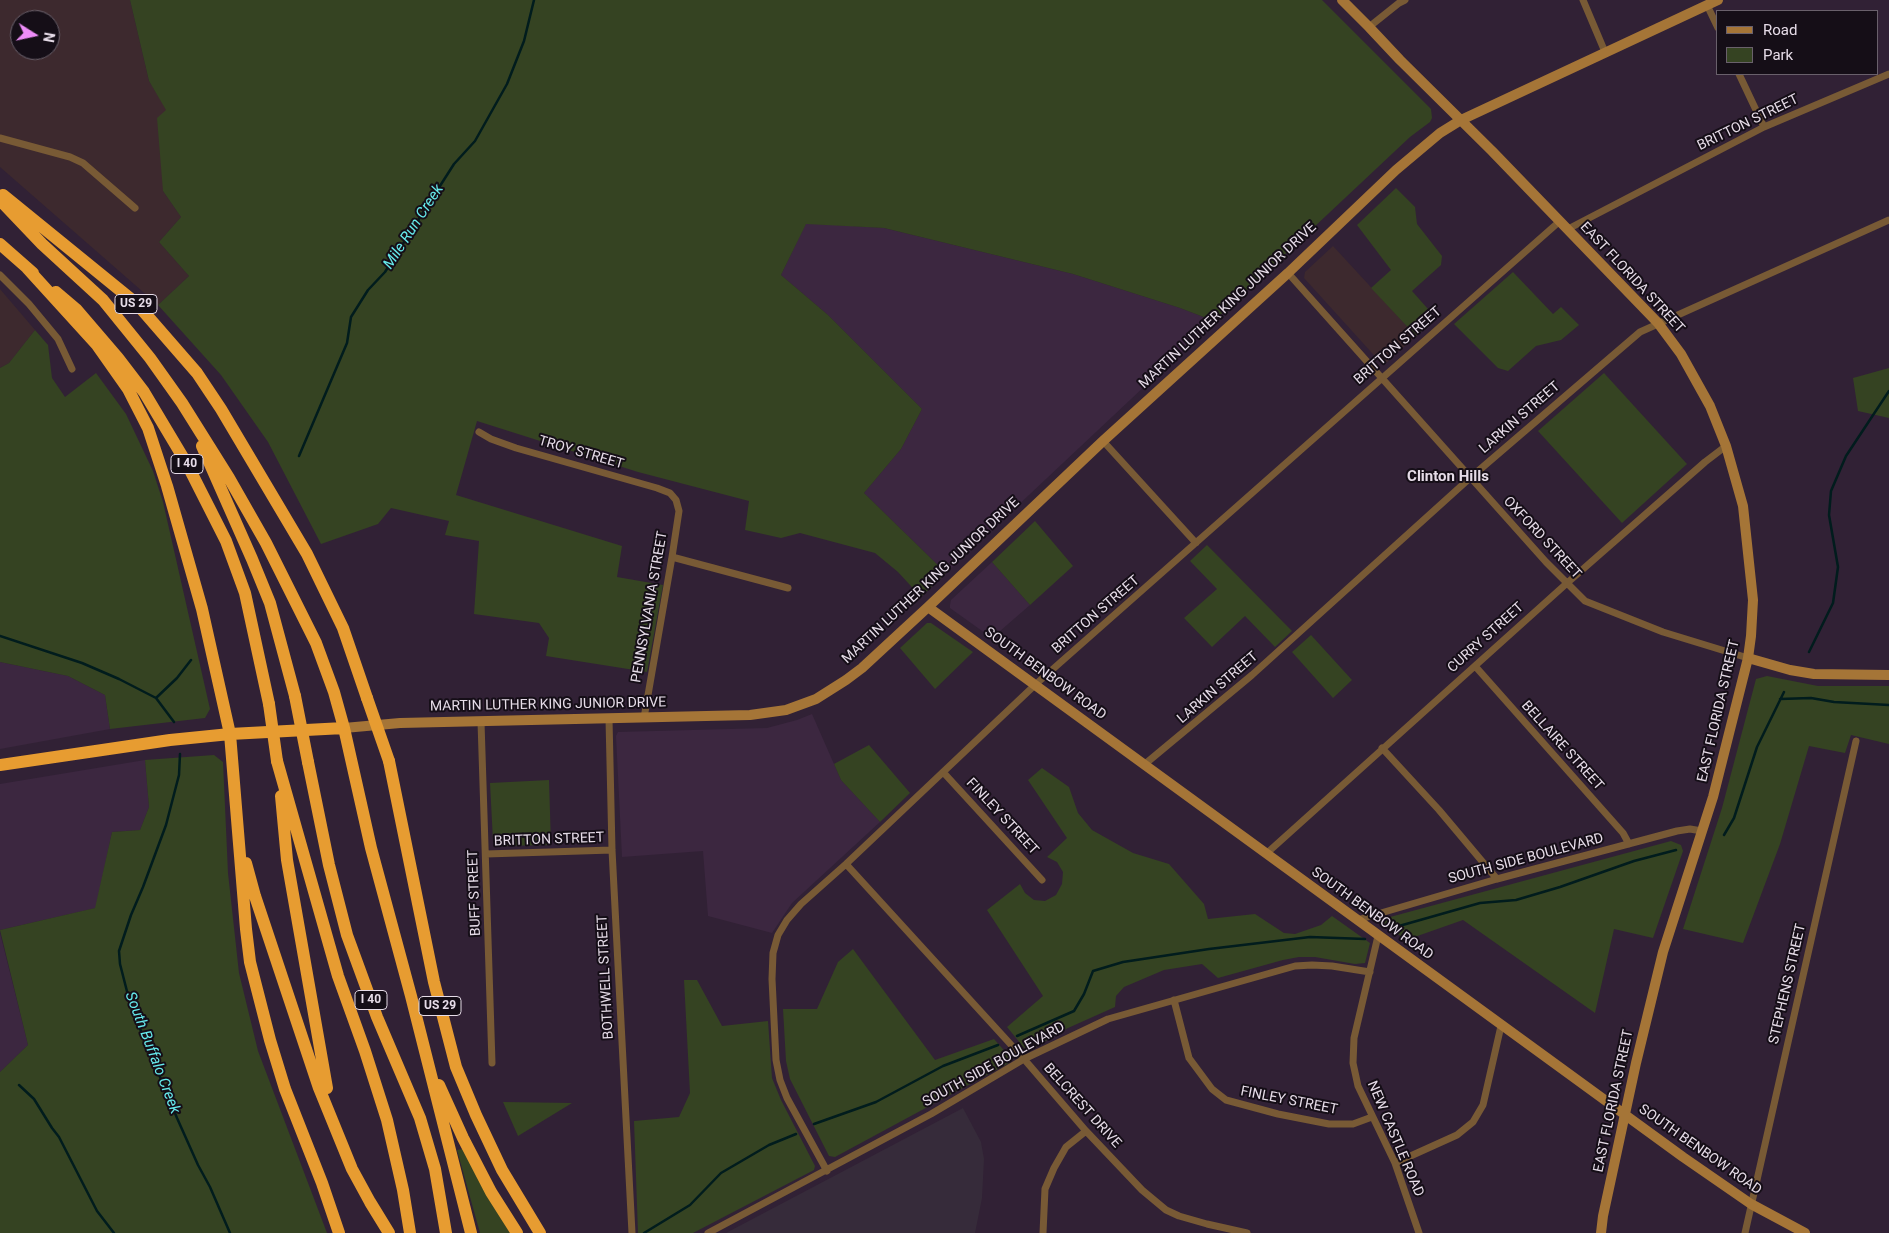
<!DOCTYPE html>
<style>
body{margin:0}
#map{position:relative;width:1889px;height:1233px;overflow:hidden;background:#312135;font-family:Roboto,sans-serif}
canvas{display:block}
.legend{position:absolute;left:1716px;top:10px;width:162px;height:65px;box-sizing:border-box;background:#150e17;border:1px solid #69606b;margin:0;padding:6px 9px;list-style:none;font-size:15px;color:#e6dce8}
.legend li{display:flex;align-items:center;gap:10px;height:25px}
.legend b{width:25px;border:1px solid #69606b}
.north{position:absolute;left:10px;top:10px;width:50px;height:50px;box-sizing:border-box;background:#150e17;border:1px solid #69606b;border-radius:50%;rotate:100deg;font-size:14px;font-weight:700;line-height:20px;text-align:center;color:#e6dce8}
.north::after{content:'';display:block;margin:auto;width:18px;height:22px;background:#ee8cf8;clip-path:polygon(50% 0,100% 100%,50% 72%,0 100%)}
</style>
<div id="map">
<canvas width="1889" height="1233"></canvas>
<ul class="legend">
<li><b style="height:6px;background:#a57537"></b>Road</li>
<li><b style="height:14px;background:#354322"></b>Park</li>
</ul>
<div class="north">N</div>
</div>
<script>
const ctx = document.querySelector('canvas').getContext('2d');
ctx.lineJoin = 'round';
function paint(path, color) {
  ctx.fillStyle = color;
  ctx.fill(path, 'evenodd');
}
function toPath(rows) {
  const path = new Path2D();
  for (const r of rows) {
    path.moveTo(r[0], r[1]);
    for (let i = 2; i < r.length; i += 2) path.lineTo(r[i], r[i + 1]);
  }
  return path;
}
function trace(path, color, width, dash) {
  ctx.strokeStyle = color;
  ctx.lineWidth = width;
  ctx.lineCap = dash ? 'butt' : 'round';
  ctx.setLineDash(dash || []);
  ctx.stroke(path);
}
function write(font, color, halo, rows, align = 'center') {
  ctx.font = font + ' Roboto,sans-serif';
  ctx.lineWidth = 4;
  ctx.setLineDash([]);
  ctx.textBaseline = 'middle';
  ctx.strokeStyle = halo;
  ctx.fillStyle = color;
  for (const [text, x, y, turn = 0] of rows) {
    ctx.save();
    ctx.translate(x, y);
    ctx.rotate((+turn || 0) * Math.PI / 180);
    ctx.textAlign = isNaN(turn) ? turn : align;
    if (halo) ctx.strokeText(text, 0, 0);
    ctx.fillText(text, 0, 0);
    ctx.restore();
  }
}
const built = toPath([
 [806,223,884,228,1073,274,1180,308,1214,321,946,573,864,493,901,449,922,409,828,315,781,275],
 [992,562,1030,605,992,638,950,608,950,605,951,600],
 [0,662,68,676,105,695,110,729,0,749],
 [812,714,841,780,880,822,792,903,772,933,708,916,703,851,622,857,616,736,618,732,767,728,797,720],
 [145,760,149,807,140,830,112,832,96,908,0,930,0,784],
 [0,933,28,1045,0,1072]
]);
const industrial = toPath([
 [0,0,130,0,149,81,167,110,163,191,181,217,159,242,189,276,158,305,0,167],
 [20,20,50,20,50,50,20,50],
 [1333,246,1416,336,1385,364,1381,363,1304,278,1305,272],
 [0,289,35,330,9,363,0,368]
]);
const medical = toPath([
 [963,1108,981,1142,984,1159,982,1198,975,1233,726,1233]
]);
const green = toPath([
 [130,0,1322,0,1431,109,1432,118,1430,122,1410,137,1214,321,1180,308,1073,274,884,228,806,224,781,275,828,315,922,409,901,449,864,493,946,573,921,597,898,572,875,553,800,533,781,538,745,530,749,501,638,472,477,421,456,495,622,546,617,577,663,585,647,672,546,656,549,638,539,623,474,614,479,541,445,535,449,521,391,508,378,524,321,544,268,442,221,375,158,305,189,276,159,242,181,217,163,191,157,118,166,110,149,81],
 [1396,188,1415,207,1417,224,1442,256,1441,265,1412,291,1436,318,1416,336,1371,288,1391,270,1357,225],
 [1513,272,1553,314,1561,307,1579,325,1561,340,1536,346,1508,371,1498,368,1454,324],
 [35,330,48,345,52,378,65,397,96,373,126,414,153,471,163,502,210,709,205,718,110,729,105,695,68,676,0,662,0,368,9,363],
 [1889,368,1889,418,1858,411,1853,378],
 [1604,373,1687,464,1622,523,1538,431],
 [1035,521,1073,566,1030,605,992,562],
 [1207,545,1292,631,1275,647,1245,616,1212,647,1184,618,1217,589,1190,561],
 [927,623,931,623,973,652,935,689,900,648],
 [1311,635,1352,680,1333,698,1292,652],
 [1767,676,1818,686,1889,686,1889,744,1851,735,1845,753,1809,746,1780,844,1743,943,1683,929,1722,808,1756,679],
 [869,745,910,793,880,822,841,780,834,764],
 [214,755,223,762,228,873,239,973,258,1051,327,1233,0,1233,0,1072,28,1045,0,930,95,908,112,832,140,830,149,807,145,760],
 [1042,768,1069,787,1078,813,1092,830,1133,853,1169,864,1204,904,1208,919,1255,914,1284,933,1295,934,1321,925,1332,916,1370,943,1365,963,1355,964,1315,957,1299,957,1283,960,1218,978,1202,964,1164,970,1124,987,1116,996,1115,1007,1068,1028,1030,1050,1025,1049,1007,1027,1043,996,987,910,1020,884,1025,893,1034,900,1045,901,1056,895,1062,884,1063,872,1057,862,1047,857,1067,838,1028,780],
 [549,780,551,845,498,846,493,841,490,783],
 [1671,841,1681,845,1683,851,1653,938,1614,929,1595,1013,1463,920,1406,940,1379,920],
 [853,949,935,1060,994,1039,1010,1057,1009,1063,835,1157,829,1156,790,1079,786,1061,783,1009,817,1009,838,962],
 [684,980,697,980,722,1026,768,1021,772,1078,781,1100,815,1166,814,1170,693,1233,638,1233,634,1121,679,1117,690,1093],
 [503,1102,572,1103,518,1136],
 [462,1149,510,1233,480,1233,457,1150]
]);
const stream = toPath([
 [299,456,347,343,351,317,368,290,385,272,454,164,475,141,507,84,524,41,534,0],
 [0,636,82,663,119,679,156,698,174,722],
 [1809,652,1833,603,1838,567,1829,515,1831,491,1846,456,1889,391],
 [156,698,177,678,191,660],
 [1780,699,1811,698,1834,702,1889,705],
 [180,754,179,775,166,825,143,887,131,915,119,951,120,964,131,1007,177,1118,198,1165,210,1187,230,1233],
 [1724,835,1734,818,1757,747,1784,692],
 [1392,928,1480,903,1516,900,1560,887,1634,861,1676,850],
 [1017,1036,1074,1011,1084,994,1093,971,1123,962,1209,949,1310,937,1365,939],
 [19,1085,34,1099,52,1128,59,1137,97,1211,114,1233],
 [814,1124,876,1102,943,1066,998,1045],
 [644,1233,690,1205,721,1173,769,1145,796,1134]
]);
const street = toPath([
 [1583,0,1605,52],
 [1707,5,1718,28],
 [1369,27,1399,3,1405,0],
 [1739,74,1764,127],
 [0,138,70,157,83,163,135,208],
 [1568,229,1764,127,1889,74],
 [1288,273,1546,562,1585,601,1663,632,1748,658],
 [0,275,29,304,58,339,72,369],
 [479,432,491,439,516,448,657,488,670,493,676,500,679,511,672,557,644,718],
 [1103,441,1196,543],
 [672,557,788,588],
 [1475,666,1623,833,1629,844],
 [609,719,612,850,632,1233],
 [481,722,492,1063],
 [1382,748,1439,810,1497,879],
 [1145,764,1252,675,1470,478,1640,332,1889,220],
 [943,772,1042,880],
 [1267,853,1566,584,1705,462,1726,446],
 [486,854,612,850],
 [846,864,1024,1059,1086,1131,1142,1190,1166,1210,1179,1216,1207,1224,1247,1233],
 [1357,920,1497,879,1677,831,1690,829,1702,831],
 [1378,936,1354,1038,1353,1063,1358,1086,1395,1163,1419,1233],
 [1174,1000,1189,1058,1212,1089,1226,1100,1278,1114,1329,1124,1353,1124,1372,1117],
 [1395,1163,1457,1135,1473,1122,1483,1105,1501,1026],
 [827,1171,787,1098,780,1080,776,1060,772,979,773,953,778,935,787,920,801,904,846,864,1036,684,1560,221],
 [708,1233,931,1114,1024,1059,1108,1019,1295,966,1312,965,1332,966,1370,972],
 [1043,1233,1045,1189,1054,1168,1066,1147,1086,1131],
 [1745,1233,1856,741]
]);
const secondary = toPath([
 [1342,0,1369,27,1400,60,1492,151,1658,323,1681,354,1710,406,1726,446,1743,506,1753,600,1751,636,1748,658,1713,797,1663,952,1636,1063,1603,1216,1601,1233],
 [928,607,1683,1157,1751,1204,1805,1233],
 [1748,658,1790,670,1814,674,1889,675],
 [344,728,400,723,750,715,786,710,816,699,846,680,862,668,928,607,1103,441,1288,273,1396,170,1440,133,1461,120,1718,0]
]);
const highway = toPath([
 [3,195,137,304,197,373,221,409,307,554,343,628,367,698],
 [0,200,42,244,103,300,150,358,182,403,229,478,266,543,316,643,334,692,344,728,371,848,411,996,471,1233],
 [0,244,33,273],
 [27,268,97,345,128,389,148,428,167,486,202,609,230,734,246,929,250,962,270,1040,285,1089,322,1183,339,1233],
 [56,292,76,309,118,358,144,392,187,464,226,541,245,593,269,704],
 [202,446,252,559,270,603,295,696],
 [277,761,338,976,365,1051,387,1120,403,1190,410,1233],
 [389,761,434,982,456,1067,476,1115,502,1170,540,1233],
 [308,762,329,865,347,935,377,1017,420,1118,435,1169,446,1233],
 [0,765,170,740,230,734,344,728],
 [281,796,287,860,327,1088],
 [246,863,255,896,319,1088,352,1169,370,1202,389,1233],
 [439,1085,463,1138,491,1192,517,1233]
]);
const highwayBridge = toPath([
 [295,696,308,762],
 [367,698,389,761],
 [269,704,277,761]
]);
const shields = [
 [136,304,42],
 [187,464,32],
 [371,1000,32],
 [440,1006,42]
];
const shieldNames = [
 ["US 29",136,304],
 ["I 40",187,464],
 ["I 40",371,1000],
 ["US 29",440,1006]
];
const streetNames = [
 ["BRITTON STREET",1748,123,-26],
 ["EAST FLORIDA STREET",1632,278,47],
 ["MARTIN LUTHER KING JUNIOR DRIVE",1228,306,-43],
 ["BRITTON STREET",1398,346,-41],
 ["LARKIN STREET",1520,418,-41],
 ["TROY STREET",581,453,16],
 ["OXFORD STREET",1542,538,47],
 ["MARTIN LUTHER KING JUNIOR DRIVE",931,581,-43],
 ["PENNSYLVANIA STREET",650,607,-80],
 ["BRITTON STREET",1096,615,-41],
 ["CURRY STREET",1486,638,-42],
 ["SOUTH BENBOW ROAD",1045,674,36],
 ["LARKIN STREET",1218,688,-41],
 ["MARTIN LUTHER KING JUNIOR DRIVE",548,705,-1],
 ["EAST FLORIDA STREET",1719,711,-77],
 ["BELLAIRE STREET",1562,746,48],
 ["FINLEY STREET",1002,817,47],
 ["BRITTON STREET",549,840,-2],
 ["SOUTH SIDE BOULEVARD",1526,859,-15],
 ["BUFF STREET",475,893,-92],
 ["SOUTH BENBOW ROAD",1372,914,36],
 ["BOTHWELL STREET",606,977,-93],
 ["STEPHENS STREET",1788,984,-77],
 ["SOUTH SIDE BOULEVARD",994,1065,-29],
 ["FINLEY STREET",1289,1101,11],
 ["EAST FLORIDA STREET",1614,1101,-78],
 ["BELCREST DRIVE",1082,1106,48],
 ["NEW CASTLE ROAD",1395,1139,67],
 ["SOUTH BENBOW ROAD",1700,1150,35]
];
const waterNames = [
 ["Mile Run Creek",414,227,-57],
 ["South Buffalo Creek",152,1053,69]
];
const neighbourhoodNames = [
 ["Clinton Hills",1448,477]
];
paint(built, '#3c2740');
paint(industrial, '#3d292e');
paint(medical, '#362b3a');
paint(green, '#354322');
trace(stream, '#011c1d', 2.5);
trace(street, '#785a35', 7);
trace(secondary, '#a57537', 10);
trace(highway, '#e79c31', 12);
trace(highwayBridge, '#e79c31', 12);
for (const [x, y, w] of shields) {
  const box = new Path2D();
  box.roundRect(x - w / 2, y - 9.5, w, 19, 4);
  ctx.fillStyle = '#150e17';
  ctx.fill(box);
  trace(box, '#e6dce8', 1);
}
write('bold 12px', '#e6dce8', null, shieldNames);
write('14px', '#e6dce8', '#150e17', streetNames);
write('italic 15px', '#66eaec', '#150e17', waterNames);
write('bold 15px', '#e6dce8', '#150e17', neighbourhoodNames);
</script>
